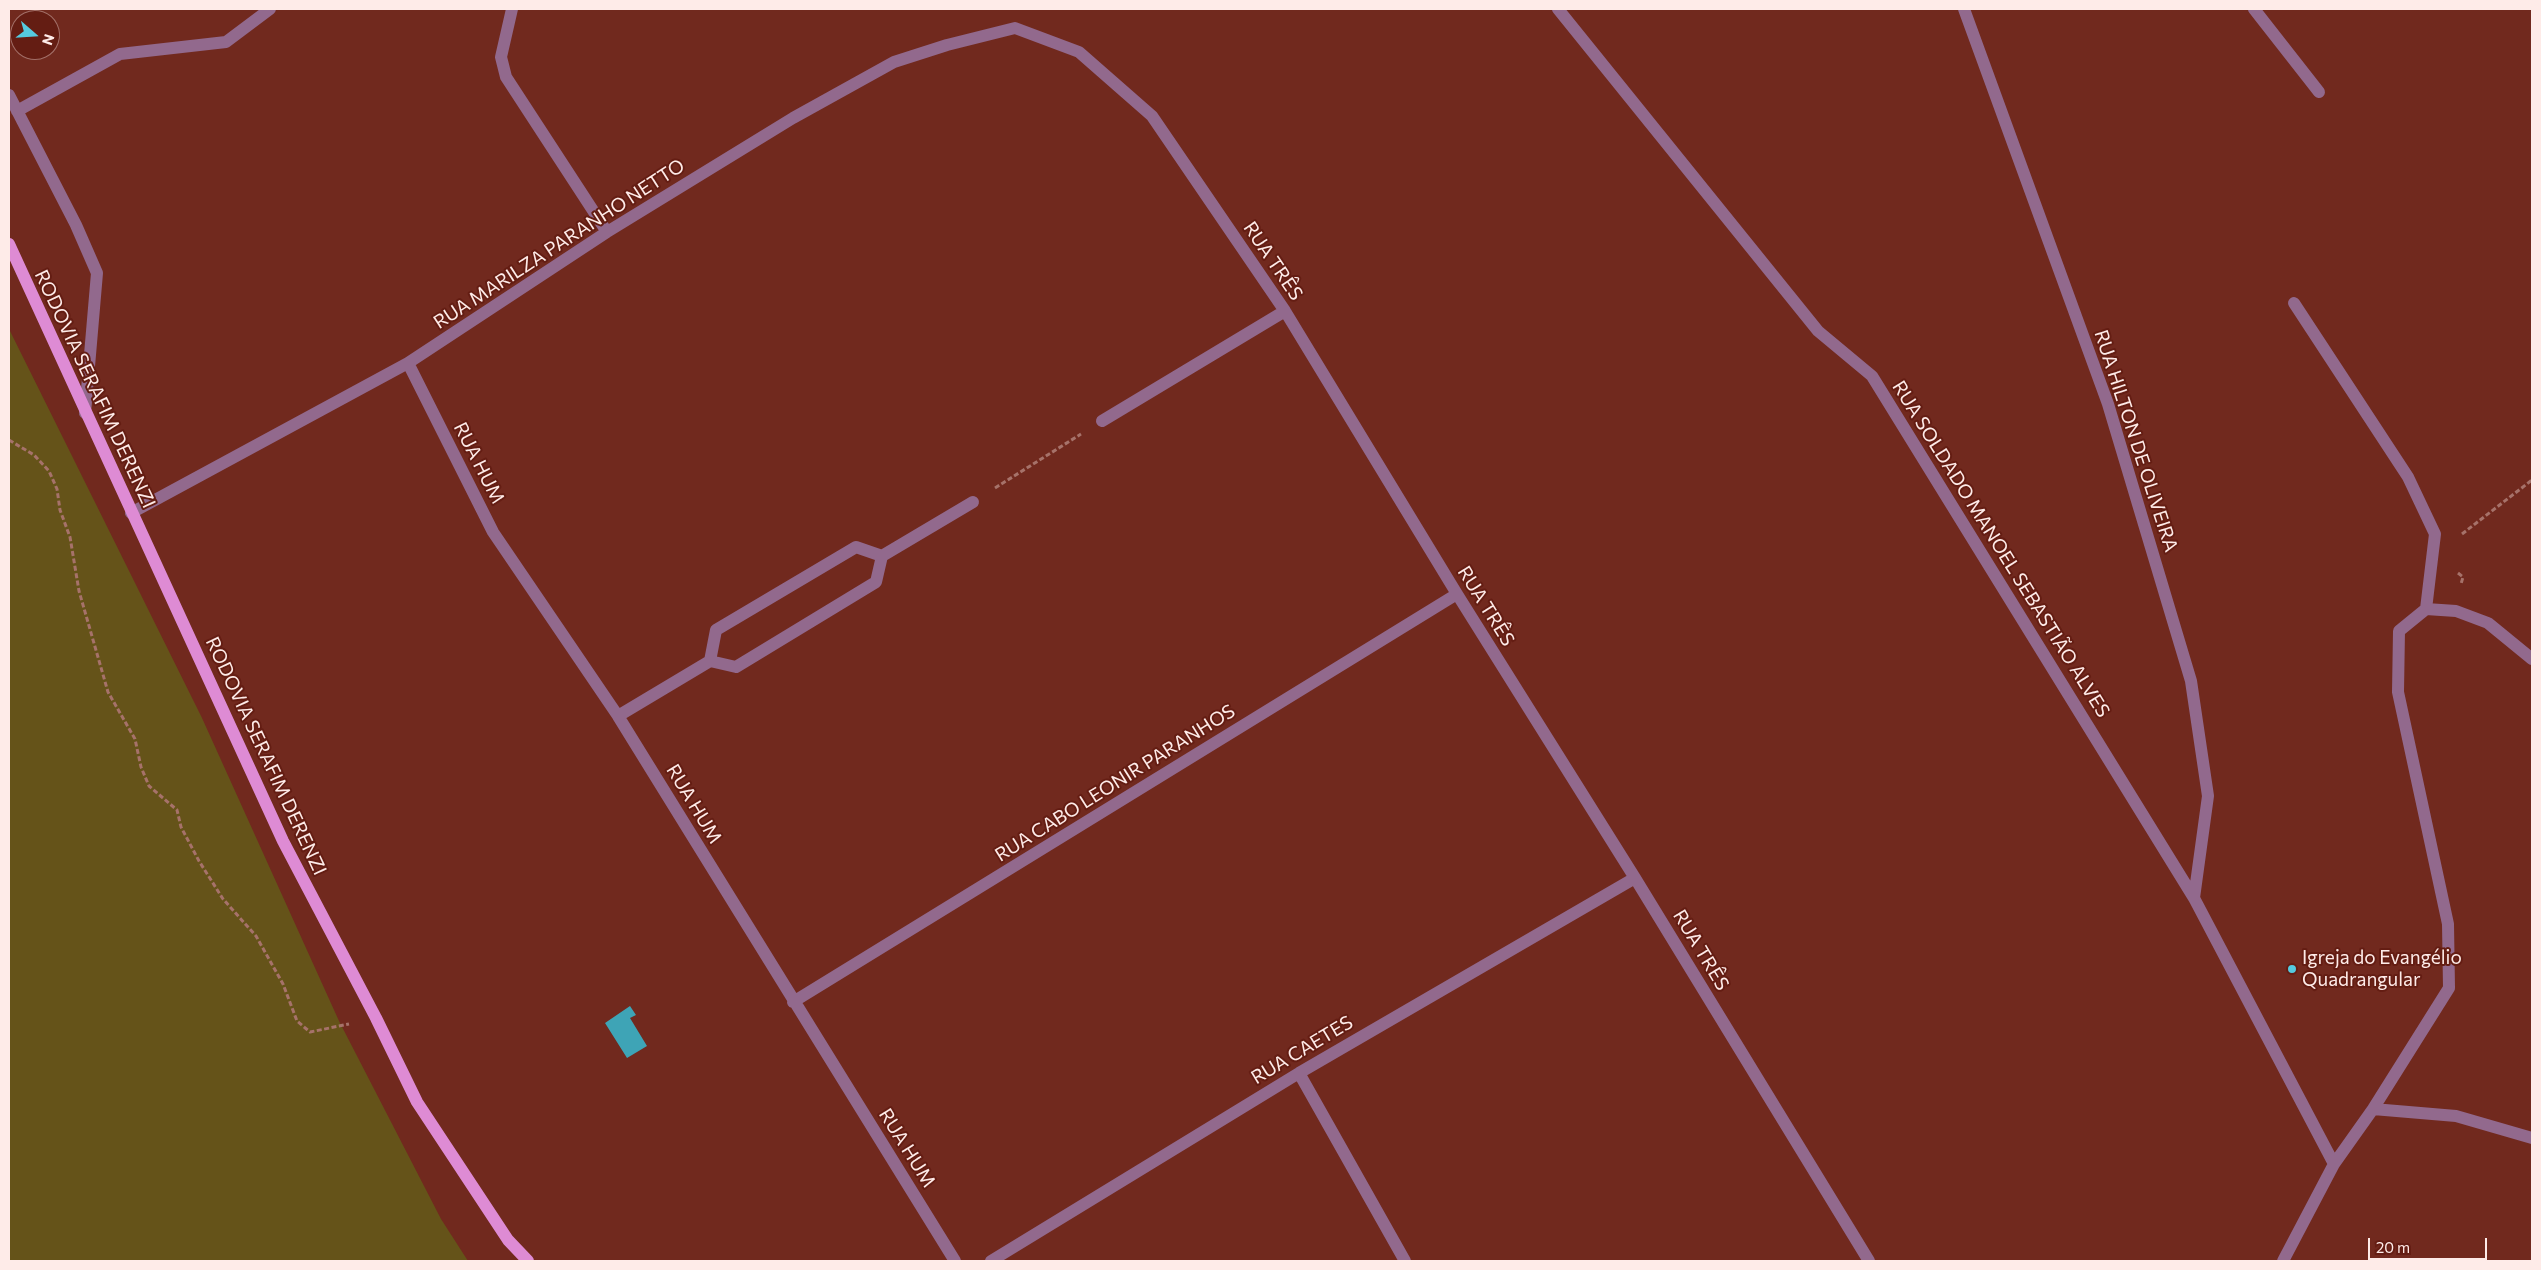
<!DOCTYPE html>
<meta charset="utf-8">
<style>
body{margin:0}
#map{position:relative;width:2541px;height:1270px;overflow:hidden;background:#71291e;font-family:Commissioner,sans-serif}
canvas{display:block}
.frame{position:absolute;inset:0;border:10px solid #feebe8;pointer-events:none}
.north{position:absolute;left:10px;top:10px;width:50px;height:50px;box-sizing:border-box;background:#641d13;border:1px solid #a26f68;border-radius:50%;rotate:109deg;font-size:14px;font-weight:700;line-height:20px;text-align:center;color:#feebe8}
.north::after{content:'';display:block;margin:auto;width:18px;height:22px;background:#55cadf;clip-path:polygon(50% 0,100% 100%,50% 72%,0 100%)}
.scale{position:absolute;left:2368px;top:1238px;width:119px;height:22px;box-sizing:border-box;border:2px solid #feebe8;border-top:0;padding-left:6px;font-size:15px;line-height:18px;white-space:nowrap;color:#feebe8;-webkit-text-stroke:4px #641d13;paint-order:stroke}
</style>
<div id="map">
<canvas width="2541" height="1270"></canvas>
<div class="frame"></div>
<div class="north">N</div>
<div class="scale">20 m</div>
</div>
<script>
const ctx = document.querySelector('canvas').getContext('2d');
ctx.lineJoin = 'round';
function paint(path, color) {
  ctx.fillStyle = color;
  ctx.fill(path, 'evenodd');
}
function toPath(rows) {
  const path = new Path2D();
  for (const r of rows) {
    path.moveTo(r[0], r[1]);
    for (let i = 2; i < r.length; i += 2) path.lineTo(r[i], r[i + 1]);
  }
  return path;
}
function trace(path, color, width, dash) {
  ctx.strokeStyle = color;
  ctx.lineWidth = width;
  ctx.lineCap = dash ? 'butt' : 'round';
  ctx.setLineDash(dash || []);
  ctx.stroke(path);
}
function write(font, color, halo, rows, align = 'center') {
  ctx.font = font + ' Commissioner,sans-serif';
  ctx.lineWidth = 4;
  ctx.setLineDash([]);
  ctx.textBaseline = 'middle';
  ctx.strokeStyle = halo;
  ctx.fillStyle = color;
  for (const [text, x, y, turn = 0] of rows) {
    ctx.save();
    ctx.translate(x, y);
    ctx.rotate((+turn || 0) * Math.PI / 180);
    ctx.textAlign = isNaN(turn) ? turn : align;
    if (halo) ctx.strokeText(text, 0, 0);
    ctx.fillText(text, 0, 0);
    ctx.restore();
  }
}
const green = toPath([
 [9,329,202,718,339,1021,441,1219,468,1261,9,1261]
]);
const water = toPath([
 [630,1006,636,1015,630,1018,647,1046,627,1058,605,1023]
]);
const path = toPath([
 [9,440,34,455,49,471,57,489,60,510,70,537,79,591,108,692,135,739,141,767,149,786,177,810,181,827,199,861,223,899,256,936,283,984,297,1021,310,1032,349,1024],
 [995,488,1081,434],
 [2462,534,2532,480],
 [2458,573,2463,577,2461,584]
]);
const minor = toPath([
 [512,9,501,57,506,77,607,232],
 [1558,9,1818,331,1872,376,2194,898,2334,1164],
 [1964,9,2108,404,2191,681,2208,796,2194,898],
 [2254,9,2319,92],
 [9,95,76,225,97,273,85,413],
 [17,111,120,54,226,42,270,9],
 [2294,303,2408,477,2435,534,2426,609],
 [408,363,493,532,618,716,955,1261],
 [1102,421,1285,311],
 [131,513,408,363,607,232,793,118,894,62,947,45,1015,28,1079,52,1152,116,1285,311,1457,594,1635,878,1869,1261],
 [2426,609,2456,611,2488,623,2532,659],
 [710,661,716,630,856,547,882,556],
 [618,716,710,661,736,667,876,582,882,556,973,502],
 [793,1002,1457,594],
 [1299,1073,1405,1261],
 [2373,1109,2456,1116,2532,1138],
 [991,1261,1299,1073,1635,878],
 [2283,1261,2334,1164,2373,1109,2449,988,2448,924,2398,692,2399,631,2426,609]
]);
const major = toPath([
 [9,244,283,841,376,1018,417,1102,508,1240,528,1261]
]);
const markers = [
 [2292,969,5,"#55cadf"]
];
const streetNames = [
 ["RUA MARILZA PARANHO NETTO",559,244,-33],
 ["RUA TRÊS",1273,261,56],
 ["RODOVIA SERAFIM DERENZI",95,389,65],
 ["RUA HILTON DE OLIVEIRA",2136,441,72],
 ["RUA HUM",479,463,63],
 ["RUA SOLDADO MANOEL SEBASTIÃO ALVES",2001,549,58],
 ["RUA TRÊS",1486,606,58],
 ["RODOVIA SERAFIM DERENZI",266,756,65],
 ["RUA CABO LEONIR PARANHOS",1115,783,-32],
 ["RUA HUM",694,804,59],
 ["RUA TRÊS",1701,950,59],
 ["RUA CAETES",1302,1050,-31],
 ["RUA HUM",907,1148,58]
];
const poiNames = [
 ["Igreja do Evangélio",2302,958],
 ["Quadrangular",2302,980]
];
paint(green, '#655319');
paint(water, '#3ea4b6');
trace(path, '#a6726a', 3, [5, 2.5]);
trace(minor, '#92698d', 12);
trace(major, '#de8bd4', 12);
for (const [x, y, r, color] of markers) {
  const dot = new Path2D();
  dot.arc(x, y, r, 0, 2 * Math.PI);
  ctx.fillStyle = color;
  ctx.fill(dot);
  trace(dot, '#641d13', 2);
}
write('19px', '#feebe8', '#641d13', streetNames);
write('19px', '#feebe8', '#641d13', poiNames, 'left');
</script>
